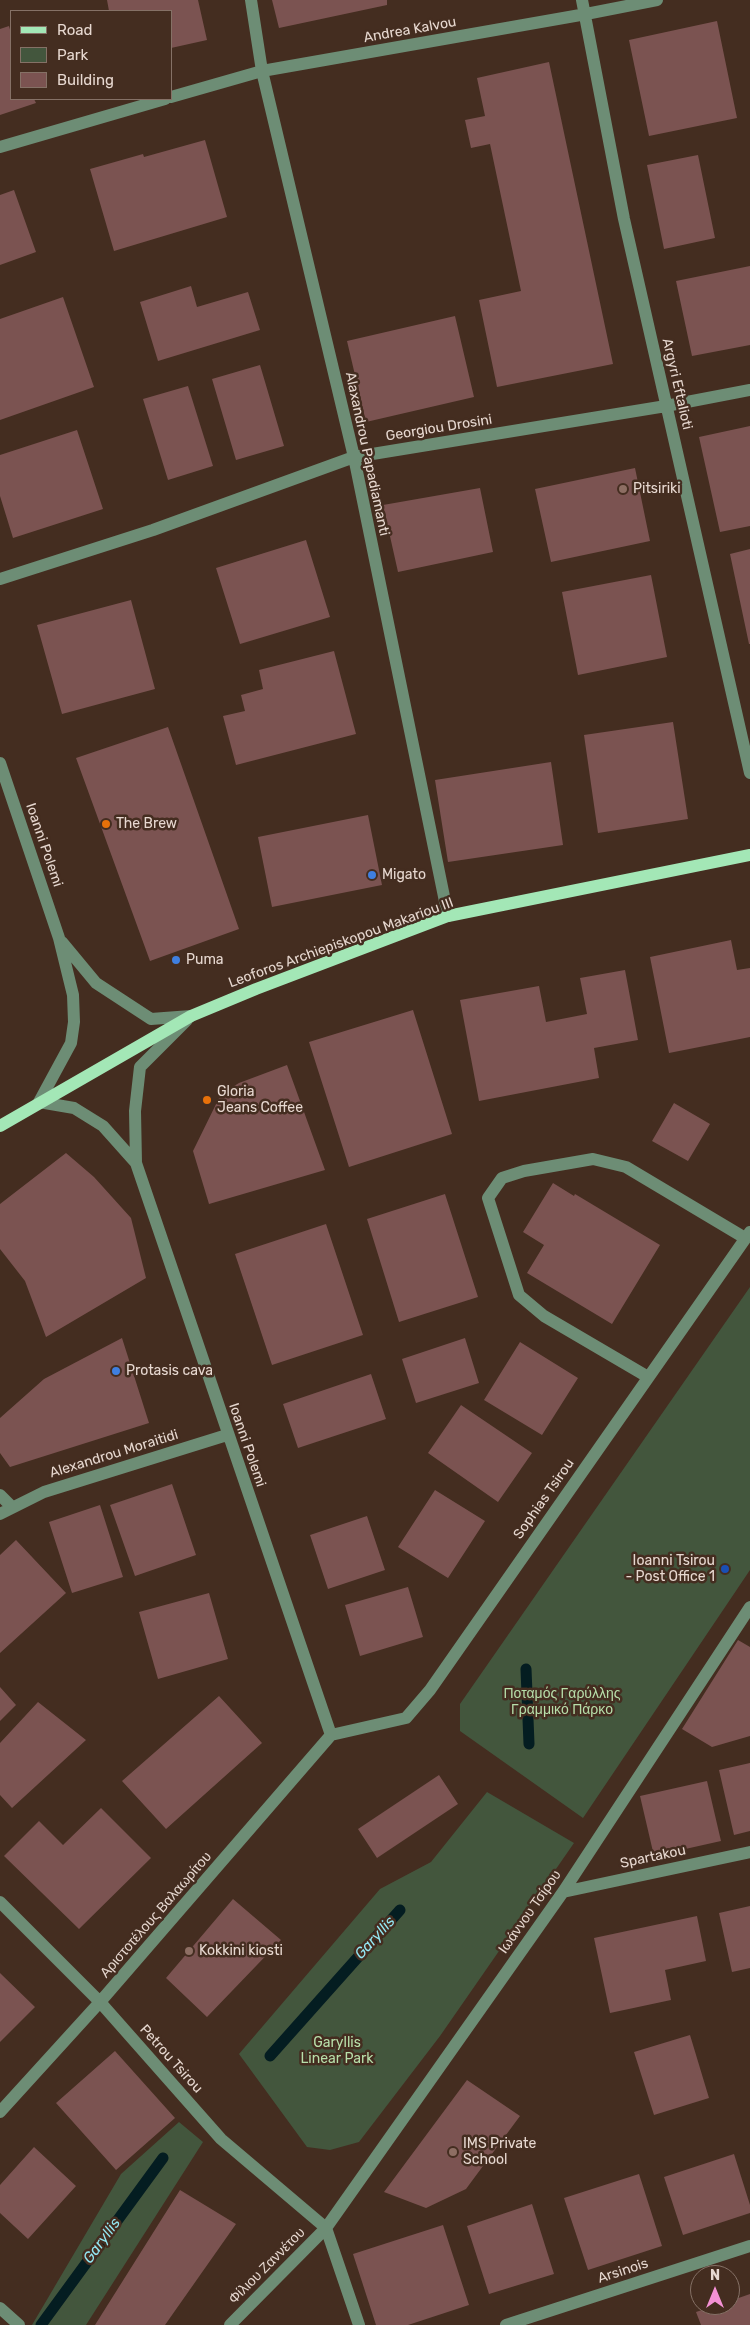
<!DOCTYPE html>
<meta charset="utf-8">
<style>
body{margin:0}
#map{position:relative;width:750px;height:2325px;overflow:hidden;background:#442d20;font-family:Rubik,sans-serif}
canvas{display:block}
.legend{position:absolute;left:10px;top:10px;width:162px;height:90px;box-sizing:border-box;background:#442d20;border:1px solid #857166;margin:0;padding:6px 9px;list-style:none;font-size:15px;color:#e7d8d0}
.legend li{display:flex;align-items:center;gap:10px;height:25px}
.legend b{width:25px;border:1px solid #857166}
.north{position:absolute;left:690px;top:2265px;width:50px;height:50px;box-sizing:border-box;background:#442d20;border:1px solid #857166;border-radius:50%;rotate:0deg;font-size:14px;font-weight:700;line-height:20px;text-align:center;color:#e7d8d0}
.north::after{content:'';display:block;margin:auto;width:18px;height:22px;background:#f491d4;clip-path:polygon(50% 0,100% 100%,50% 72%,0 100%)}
</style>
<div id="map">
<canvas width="750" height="2325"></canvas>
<ul class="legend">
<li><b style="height:6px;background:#a3e7b6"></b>Road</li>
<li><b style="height:14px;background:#43563d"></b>Park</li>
<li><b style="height:14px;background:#7b5351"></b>Building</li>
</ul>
<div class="north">N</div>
</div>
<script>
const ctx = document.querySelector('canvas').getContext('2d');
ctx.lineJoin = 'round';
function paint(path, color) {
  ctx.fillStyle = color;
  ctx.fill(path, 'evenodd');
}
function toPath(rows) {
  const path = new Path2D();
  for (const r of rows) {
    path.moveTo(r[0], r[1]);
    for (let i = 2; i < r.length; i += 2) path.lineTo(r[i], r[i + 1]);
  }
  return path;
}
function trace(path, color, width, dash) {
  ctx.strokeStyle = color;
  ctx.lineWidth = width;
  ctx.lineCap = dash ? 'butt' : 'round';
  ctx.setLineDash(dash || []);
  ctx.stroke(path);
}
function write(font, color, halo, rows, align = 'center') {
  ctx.font = font + ' Rubik,sans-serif';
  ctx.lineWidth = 5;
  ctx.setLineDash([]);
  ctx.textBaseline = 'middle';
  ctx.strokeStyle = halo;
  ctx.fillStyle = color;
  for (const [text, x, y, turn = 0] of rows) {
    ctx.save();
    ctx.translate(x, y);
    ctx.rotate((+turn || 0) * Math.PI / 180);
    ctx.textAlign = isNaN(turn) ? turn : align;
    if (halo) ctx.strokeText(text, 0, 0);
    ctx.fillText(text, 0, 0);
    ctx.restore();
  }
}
const green = toPath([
 [750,1287,750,1570,583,1818,460,1731,460,1704],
 [487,1792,574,1843,440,2036,359,2142,330,2150,307,2147,239,2054,380,1889,431,1862],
 [179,2122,203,2142,86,2325,32,2325,121,2174]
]);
const stream = toPath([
 [526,1669,529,1744],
 [270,2056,400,1910],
 [41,2325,163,2158]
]);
const building = toPath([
 [107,0,198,0,207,40,171,48,171,11,109,11],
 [272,0,387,0,387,5,279,28],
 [717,21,737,118,649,136,629,40],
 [9,26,11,33,11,99,34,99,36,103,0,115,0,29],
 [549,62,613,364,497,387,479,300,521,291,490,144,471,148,465,120,485,116,477,78],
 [205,140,227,217,114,251,90,169,143,154,144,157],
 [698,155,715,238,664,249,647,165],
 [14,190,36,252,0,265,0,195],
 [750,266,750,345,692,356,676,281],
 [191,286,197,307,248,292,260,330,158,361,140,302],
 [63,297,94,387,0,420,0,319],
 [455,316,474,397,366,422,347,341],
 [260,365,284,446,236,460,212,379],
 [188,386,213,466,168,480,143,399],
 [750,426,750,526,720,532,699,437],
 [77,430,103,509,13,538,0,496,0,455],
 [635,468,650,541,551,562,535,489],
 [480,488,493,552,398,572,383,505],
 [306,540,330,617,240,644,216,568],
 [750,549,750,644,749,644,730,554],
 [651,575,667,657,578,675,562,592],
 [131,600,155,689,62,714,37,625],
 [334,651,356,734,236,765,223,716,245,711,241,695,263,689,259,670],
 [673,722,688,819,598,833,584,735],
 [168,727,239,929,150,961,76,758],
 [551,762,563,845,448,862,435,780],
 [368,815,382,885,272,907,258,837],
 [731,940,737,970,750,968,750,1037,669,1053,650,957],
 [625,970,638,1040,594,1048,599,1078,479,1101,460,1000,539,986,546,1022,587,1014,580,978],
 [413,1010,452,1134,349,1167,309,1042],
 [287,1065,325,1170,209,1204,193,1151,221,1094,239,1083],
 [674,1103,710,1124,688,1161,652,1141],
 [66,1153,94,1177,131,1218,146,1278,46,1337,25,1281,0,1249,0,1204],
 [553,1183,574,1196,575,1194,660,1245,612,1324,527,1273,544,1245,523,1232],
 [445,1194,478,1297,399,1322,367,1219],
 [326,1224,363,1335,272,1365,235,1254],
 [122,1338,149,1423,10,1467,0,1453,0,1418,44,1379],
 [465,1338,479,1383,416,1403,402,1359],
 [520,1342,578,1378,542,1435,484,1400],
 [371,1374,386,1419,298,1448,283,1404],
 [461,1405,532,1453,498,1502,428,1453],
 [172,1484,196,1555,135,1576,110,1505],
 [435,1490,485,1521,448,1578,398,1547],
 [100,1505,123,1577,72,1593,49,1522],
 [367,1516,385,1570,328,1589,310,1535],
 [16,1540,66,1593,0,1653,0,1555],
 [408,1587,423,1637,360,1656,345,1605],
 [209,1593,228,1659,158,1679,139,1612],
 [738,1640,750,1647,750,1736,712,1747,682,1729],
 [0,1687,16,1705,0,1721],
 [219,1696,262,1743,166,1829,122,1781],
 [38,1702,86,1740,12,1808,0,1795,0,1743],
 [750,1763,750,1831,734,1835,719,1770],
 [439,1775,458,1804,377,1858,358,1829],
 [707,1781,721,1841,654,1856,640,1796],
 [101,1808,151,1858,79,1929,4,1856,39,1821,63,1845],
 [233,1899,281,1940,207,2017,166,1978],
 [750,1906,750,1968,732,1972,719,1913],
 [697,1916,706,1961,665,1970,671,2000,610,2013,594,1938],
 [0,1973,35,2007,0,2042],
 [690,2035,709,2098,654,2115,634,2052],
 [115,2051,175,2118,116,2170,56,2103],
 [467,2080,520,2116,466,2189,426,2208,384,2192],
 [34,2147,76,2186,28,2239,0,2213,0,2185],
 [734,2154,750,2205,750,2213,683,2235,664,2177],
 [639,2174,662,2246,588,2270,564,2198],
 [180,2190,236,2224,165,2325,95,2325],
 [532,2204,554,2274,489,2294,467,2226],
 [443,2225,469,2305,408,2325,376,2325,353,2254],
 [750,2294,750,2325,701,2325,696,2312,717,2305,730,2305,730,2301]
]);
const minor = toPath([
 [251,0,262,71,354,457,448,916],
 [582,0,624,219,750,773],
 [171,97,262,71,586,14,657,0],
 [0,147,165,99],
 [0,579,153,530,354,457,666,406,750,390],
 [0,763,59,938,73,995,74,1022,71,1043,39,1102,74,1108,103,1126,136,1163],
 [62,942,96,983,151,1019,191,1016],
 [187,1020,140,1067,135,1111,136,1163,331,1735],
 [648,1377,544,1316,519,1295,488,1198,502,1178,524,1171,593,1159,626,1167,745,1238],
 [0,1495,12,1507],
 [0,1514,44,1492,227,1435],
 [331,1735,406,1718,430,1690,750,1232],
 [563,1892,750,1852],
 [0,1902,100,2002,221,2139,326,2228],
 [0,2112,100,2002,331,1735],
 [326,2228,359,2325],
 [0,2308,19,2325],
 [230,2325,326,2228,563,1892,750,1607],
 [506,2325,750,2246]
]);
const major = toPath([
 [0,1126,191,1016,256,989,448,916,750,855]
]);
const markers = [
 [623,489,5,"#8d6e63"],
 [106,824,5,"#e8710a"],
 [372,875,5,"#3f7fe0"],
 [176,960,5,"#3f7fe0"],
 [207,1100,5,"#e8710a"],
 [116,1371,5,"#3f7fe0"],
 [725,1569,5,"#1a4fb4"],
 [189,1951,5,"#8d6e63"],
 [453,2152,5,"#8d6e63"]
];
const streetNames = [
 ["Andrea Kalvou",410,30,-10],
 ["Argyri Eftalioti",677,384,77],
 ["Georgiou Drosini",439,428,-9],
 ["Alaxandrou Papadiamanti",367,454,78],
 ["Ioanni Polemi",44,845,71],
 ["Leoforos Archiepiskopou Makariou III",341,943,-20],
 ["Ioanni Polemi",247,1445,71],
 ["Alexandrou Moraitidi",114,1454,-17],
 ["Sophias Tsirou",544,1499,-55],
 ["Spartakou",653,1857,-12],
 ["Ιωάννου Τσίρου",530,1912,-55],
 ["Αριστοτέλους Βαλαωρίτου",156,1915,-49],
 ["Petrou Tsirou",171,2059,48],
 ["Φίλιου Ζαννέτου",267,2266,-45],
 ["Arsinois",623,2271,-18]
];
const poiNames = [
 ["Pitsiriki",633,489],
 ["The Brew",116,824],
 ["Migato",382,875],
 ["Puma",186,960],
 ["Gloria",217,1092],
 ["Jeans Coffee",217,1108],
 ["Protasis cava",126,1371],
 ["Ioanni Tsirou",715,1561,"right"],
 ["- Post Office 1",715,1577,"right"],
 ["Kokkini kiosti",199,1951],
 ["IMS Private",463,2144],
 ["School",463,2160]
];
const parkNames = [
 ["Ποταμός Γαρύλλης",562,1694],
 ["Γραμμικό Πάρκο",562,1710],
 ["Garyllis",337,2043],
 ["Linear Park",337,2059]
];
const waterNames = [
 ["Garyllis",375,1938,-48],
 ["Garyllis",102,2241,-54]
];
paint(green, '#43563d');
trace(stream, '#041d21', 11);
paint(building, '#7b5351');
trace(minor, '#6d8d75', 12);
trace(major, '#a3e7b6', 12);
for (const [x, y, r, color] of markers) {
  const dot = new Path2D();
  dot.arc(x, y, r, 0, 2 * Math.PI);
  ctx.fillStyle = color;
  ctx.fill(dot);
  trace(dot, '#442d20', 2);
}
write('14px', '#e7d8d0', '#442d20', streetNames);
write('14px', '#e7d8d0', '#442d20', poiNames, 'left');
write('14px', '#b7dfaa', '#442d20', parkNames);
write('italic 15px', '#94e8f4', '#442d20', waterNames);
</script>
